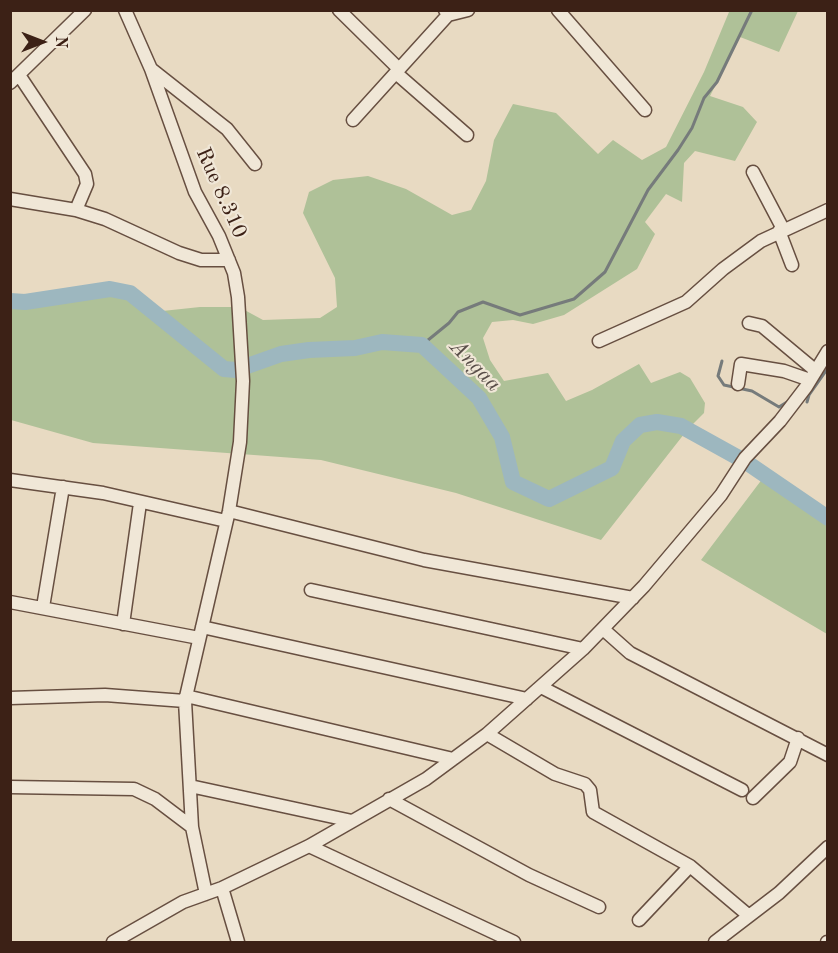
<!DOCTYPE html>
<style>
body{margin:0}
#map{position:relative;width:838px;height:953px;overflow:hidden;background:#e8dac2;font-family:"Old Standard TT",serif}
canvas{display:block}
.frame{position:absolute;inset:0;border:12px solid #3c2116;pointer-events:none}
.north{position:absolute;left:12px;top:12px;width:60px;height:60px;-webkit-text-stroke:4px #f0e7d7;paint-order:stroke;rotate:90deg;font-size:16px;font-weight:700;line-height:24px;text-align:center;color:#3c2116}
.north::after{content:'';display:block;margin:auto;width:21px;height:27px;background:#3c2116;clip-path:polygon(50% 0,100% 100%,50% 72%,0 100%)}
</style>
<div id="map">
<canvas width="838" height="953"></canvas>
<div class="frame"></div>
<div class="north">N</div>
</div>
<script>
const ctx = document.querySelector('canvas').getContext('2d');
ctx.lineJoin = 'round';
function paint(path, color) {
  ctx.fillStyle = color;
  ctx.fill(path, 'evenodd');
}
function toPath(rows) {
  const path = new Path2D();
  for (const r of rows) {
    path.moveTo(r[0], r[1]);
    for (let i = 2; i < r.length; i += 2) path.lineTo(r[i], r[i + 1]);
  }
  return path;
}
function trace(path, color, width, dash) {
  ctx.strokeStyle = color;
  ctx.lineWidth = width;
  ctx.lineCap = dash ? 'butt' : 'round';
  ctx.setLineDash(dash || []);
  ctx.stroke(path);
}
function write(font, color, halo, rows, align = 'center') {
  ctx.font = font + ' "Old Standard TT",serif';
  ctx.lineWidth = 4.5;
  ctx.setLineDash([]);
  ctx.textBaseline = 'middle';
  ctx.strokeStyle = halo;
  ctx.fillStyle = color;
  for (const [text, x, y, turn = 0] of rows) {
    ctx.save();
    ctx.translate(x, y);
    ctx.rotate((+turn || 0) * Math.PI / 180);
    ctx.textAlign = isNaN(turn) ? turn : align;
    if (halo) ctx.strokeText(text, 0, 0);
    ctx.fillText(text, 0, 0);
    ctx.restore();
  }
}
const green = toPath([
 [798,11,779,52,740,37,710,96,743,107,757,122,735,161,695,151,684,163,682,202,666,194,645,222,655,234,637,269,564,315,533,324,513,320,492,322,483,338,490,360,504,381,548,373,566,401,592,390,639,364,651,383,680,372,690,378,705,403,704,413,688,429,601,540,456,493,321,460,93,443,11,420,10,301,25,302,119,290,130,293,153,312,200,307,239,307,263,320,320,318,337,307,335,278,303,213,309,192,333,180,368,176,406,189,452,215,471,210,486,181,494,140,513,104,556,113,598,154,613,140,642,160,666,147,704,72,729,12],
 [766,474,827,518,827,634,701,560]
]);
const stream = toPath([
 [422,345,449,323,458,312,483,302,520,315,574,299,605,272,648,190,678,150,692,128,704,98,717,82,752,10],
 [722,361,718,376,724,385,752,391,779,407,787,402],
 [807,402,809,395,828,368]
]);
const river = toPath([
 [10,301,25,302,110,289,130,293,224,369,236,370,281,354,309,350,355,348,382,342,422,345,479,398,502,437,513,482,549,499,612,468,623,441,640,425,657,422,681,426,746,462,828,518]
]);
const minor = toPath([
 [125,10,151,69,195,192,219,236,234,273,238,297,243,381,240,442,229,511,185,701,192,827,206,894],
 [339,10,399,69],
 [445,10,448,15,468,10],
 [558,10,645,110],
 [151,69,227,129,255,164],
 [396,73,467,135],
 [10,83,85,10],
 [353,120,448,15],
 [753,172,783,229],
 [10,199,76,210,87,184,85,174,19,75],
 [76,210,105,219,179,253,201,260,229,260],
 [779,231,792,265],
 [749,323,762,326,816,371],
 [599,341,686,302,723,269,761,241,828,210],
 [738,384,741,364,784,371,810,380],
 [10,480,103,493,226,521],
 [229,511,424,560,633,598],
 [311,590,583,649],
 [10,602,199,638],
 [43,607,63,487],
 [123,624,140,503],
 [202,627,527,699],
 [603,629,630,653,828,755],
 [541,687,742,790],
 [186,696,453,759],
 [10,698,105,695,185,701],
 [487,734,555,774,585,784,590,790,593,812,690,866,748,915],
 [190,786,352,821],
 [10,787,134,789,155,799,192,827],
 [753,798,790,762,798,738],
 [389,799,529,875,599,907],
 [309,846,514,942],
 [222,888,238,942],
 [639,920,690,866],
 [113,942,183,902,222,888,309,846,426,779,487,734,583,649,644,586,721,495,745,458,780,421,806,387,828,351],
 [715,942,779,893,828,847],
 [827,942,828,942]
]);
const streetNames = [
 ["Rue 8.310",221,193,66]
];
const waterNames = [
 ["Angaa",475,366,46]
];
paint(green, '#afc198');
trace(stream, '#767b7b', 3);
trace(river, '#9db7bf', 16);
trace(minor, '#674f41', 15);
trace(minor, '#f0e7d7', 12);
write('21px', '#3c2116', '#f0e7d7', streetNames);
write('italic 22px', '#594e49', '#f0e7d7', waterNames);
</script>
